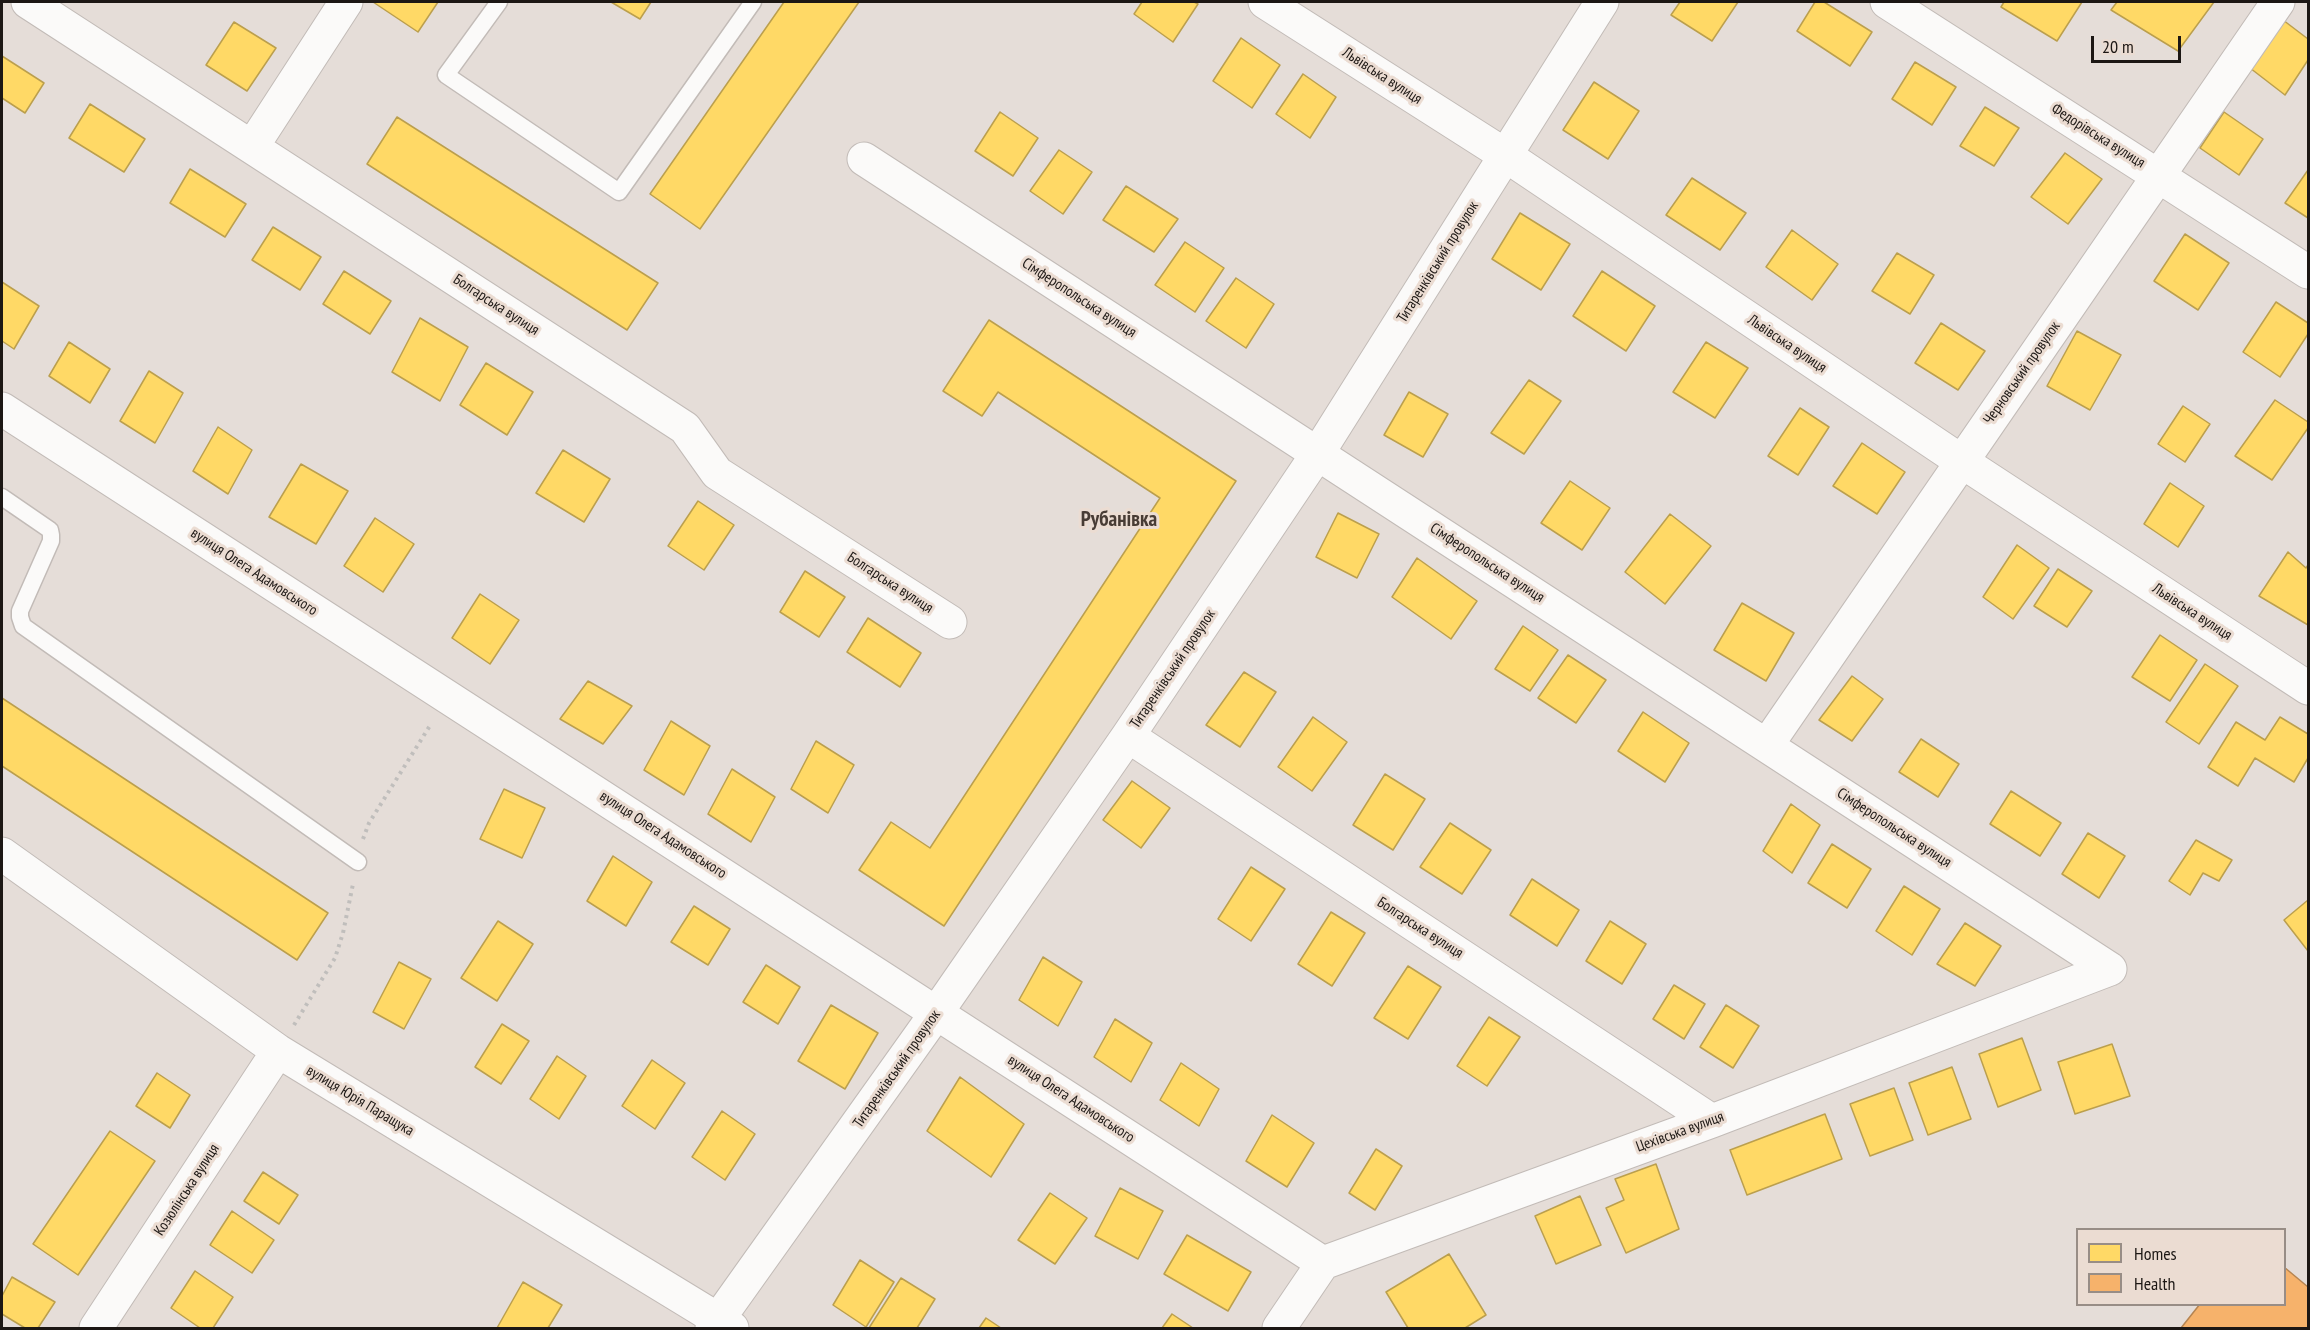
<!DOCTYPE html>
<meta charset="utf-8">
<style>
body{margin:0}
#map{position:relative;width:2310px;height:1330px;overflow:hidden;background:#e5ddd8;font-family:"PT Sans Narrow",sans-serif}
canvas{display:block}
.frame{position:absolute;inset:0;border:3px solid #1c1714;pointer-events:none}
.legend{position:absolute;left:2076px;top:1228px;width:210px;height:78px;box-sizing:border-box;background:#ebdcd2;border:2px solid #988d86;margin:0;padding:8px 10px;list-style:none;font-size:18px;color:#1c1714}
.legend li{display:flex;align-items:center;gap:12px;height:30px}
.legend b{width:30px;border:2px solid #988d86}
.scale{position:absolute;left:2091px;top:36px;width:90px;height:27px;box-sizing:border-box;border:3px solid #1c1714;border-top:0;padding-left:8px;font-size:18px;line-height:21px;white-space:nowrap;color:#1c1714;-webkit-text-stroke:4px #ebdcd2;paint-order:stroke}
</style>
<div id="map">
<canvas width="2310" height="1330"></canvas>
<div class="frame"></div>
<ul class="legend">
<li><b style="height:16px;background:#ffd966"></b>Homes</li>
<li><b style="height:16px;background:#f6b26b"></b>Health</li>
</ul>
<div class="scale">20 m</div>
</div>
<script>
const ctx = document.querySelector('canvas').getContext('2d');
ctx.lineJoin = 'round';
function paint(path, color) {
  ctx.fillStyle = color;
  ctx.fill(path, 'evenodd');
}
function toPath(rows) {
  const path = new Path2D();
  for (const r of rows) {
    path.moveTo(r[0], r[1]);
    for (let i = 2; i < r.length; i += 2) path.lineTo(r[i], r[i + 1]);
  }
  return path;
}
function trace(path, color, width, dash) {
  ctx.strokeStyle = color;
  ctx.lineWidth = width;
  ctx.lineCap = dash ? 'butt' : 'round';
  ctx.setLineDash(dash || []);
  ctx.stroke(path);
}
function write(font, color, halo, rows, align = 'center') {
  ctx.font = font + ' "PT Sans Narrow",sans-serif';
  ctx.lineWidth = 6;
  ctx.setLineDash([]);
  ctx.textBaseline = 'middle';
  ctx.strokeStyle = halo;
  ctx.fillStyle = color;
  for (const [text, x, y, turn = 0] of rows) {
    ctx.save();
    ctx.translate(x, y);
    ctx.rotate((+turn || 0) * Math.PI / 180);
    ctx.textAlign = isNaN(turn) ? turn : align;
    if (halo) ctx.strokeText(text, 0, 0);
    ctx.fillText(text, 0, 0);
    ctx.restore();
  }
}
const homes = toPath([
 [373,2,438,2,418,32,373,2],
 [611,2,651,2,640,19,611,2],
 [784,2,859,2,700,229,650,194,784,2],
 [1142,2,1194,2,1198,4,1173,42,1134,14,1142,2],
 [1680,2,1738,2,1712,41,1671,15,1680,2],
 [1815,2,1824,2,1872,32,1850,66,1797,31,1815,2],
 [2004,2,2082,2,2057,41,2001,7,2004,2],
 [2117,2,2214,2,2178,51,2111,10,2117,2],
 [2283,20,2308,39,2308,60,2285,95,2250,68,2283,20],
 [234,22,276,48,247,91,206,65,234,22],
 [1241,38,1280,65,1252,108,1213,81,1241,38],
 [2,56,44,83,25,113,2,98,2,56],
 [1915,62,1956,87,1932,125,1892,99,1915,62],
 [1303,74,1336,97,1310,138,1276,114,1303,74],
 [1594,82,1639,111,1608,159,1563,130,1594,82],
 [90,104,145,139,124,172,69,138,90,104],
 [1985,107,2019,128,1994,166,1960,146,1985,107],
 [1000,112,1038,138,1013,176,975,151,1000,112],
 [2224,112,2263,139,2239,175,2200,148,2224,112],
 [397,117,658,283,627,330,367,164,397,117],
 [1059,150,1092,172,1063,214,1030,191,1059,150],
 [2065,153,2102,179,2068,224,2031,197,2065,153],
 [190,169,246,204,225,237,170,203,190,169],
 [2308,170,2308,218,2285,203,2308,170],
 [1692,178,1746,213,1720,250,1666,215,1692,178],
 [1126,186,1178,219,1154,252,1103,220,1126,186],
 [1520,213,1570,244,1541,290,1492,259,1520,213],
 [273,227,321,257,300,290,252,260,273,227],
 [1792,230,1838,264,1812,300,1766,267,1792,230],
 [2185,234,2229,263,2198,310,2154,281,2185,234],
 [1185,242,1224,268,1195,312,1155,285,1185,242],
 [1897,253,1934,275,1910,314,1872,291,1897,253],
 [344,271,391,301,370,334,323,304,344,271],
 [1602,271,1655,306,1626,351,1573,316,1602,271],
 [1236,278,1274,304,1246,348,1206,321,1236,278],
 [2,282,39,306,14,349,2,341,2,282],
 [2276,302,2308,323,2308,334,2280,377,2243,352,2276,302],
 [420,318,468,347,440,401,392,372,420,318],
 [989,320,1236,481,944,926,859,870,891,822,930,848,1160,498,998,392,982,416,943,391,989,320],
 [1941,323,1985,351,1958,390,1915,363,1941,323],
 [2077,331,2121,355,2090,410,2047,386,2077,331],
 [69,342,110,369,90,403,49,376,69,342],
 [1706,342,1748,368,1715,418,1673,392,1706,342],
 [486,363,533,392,507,435,460,405,486,363],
 [149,371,183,393,155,443,120,421,149,371],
 [1529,380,1561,401,1524,454,1491,433,1529,380],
 [1409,392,1448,414,1423,457,1384,435,1409,392],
 [2275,400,2308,422,2308,428,2272,480,2235,456,2275,400],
 [2183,406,2210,424,2185,462,2158,444,2183,406],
 [1800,408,1829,427,1798,475,1768,456,1800,408],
 [218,427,252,450,228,494,193,471,218,427],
 [1862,443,1905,472,1877,514,1833,486,1862,443],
 [563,450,610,479,584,522,536,493,563,450],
 [301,464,348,491,316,544,269,517,301,464],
 [1570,481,1610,508,1582,550,1541,523,1570,481],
 [2170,483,2204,506,2178,547,2144,524,2170,483],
 [698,501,734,525,704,570,668,546,698,501],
 [1338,513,1379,534,1357,578,1316,557,1338,513],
 [1670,514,1711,546,1665,604,1625,572,1670,514],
 [375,518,414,544,383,592,344,566,375,518],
 [2017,545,2049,568,2013,619,1983,597,2017,545],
 [2288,552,2306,568,2308,565,2308,625,2259,596,2288,552],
 [1417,558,1477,601,1451,639,1392,597,1417,558],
 [2058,569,2092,591,2067,627,2034,606,2058,569],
 [805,571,845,597,819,637,780,612,805,571],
 [480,594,519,620,490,664,452,638,480,594],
 [1742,603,1794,633,1766,681,1714,650,1742,603],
 [868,618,921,653,900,687,847,652,868,618],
 [1523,626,1558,650,1530,691,1495,669,1523,626],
 [2160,635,2197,660,2170,701,2132,677,2160,635],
 [1568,655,1606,680,1576,723,1538,698,1568,655],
 [2205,664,2238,686,2199,744,2166,722,2205,664],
 [1244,672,1276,692,1240,747,1206,725,1244,672],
 [1852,676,1883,699,1852,741,1819,720,1852,676],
 [588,681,632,706,603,744,560,719,588,681],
 [2,698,328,913,297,960,2,766,2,698],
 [1643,712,1689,743,1665,782,1618,751,1643,712],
 [1313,717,1347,742,1312,791,1278,767,1313,717],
 [2280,717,2308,734,2308,758,2294,782,2255,758,2238,786,2208,767,2236,722,2265,740,2280,717],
 [671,721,710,746,684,795,644,770,671,721],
 [1921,739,1959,764,1938,797,1899,772,1921,739],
 [816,741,854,765,828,813,791,789,816,741],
 [732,769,775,797,751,842,708,814,732,769],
 [1385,774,1425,799,1393,850,1353,825,1385,774],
 [1132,781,1170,808,1141,848,1103,820,1132,781],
 [504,789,545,808,522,858,480,839,504,789],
 [2011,791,2061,823,2040,856,1990,824,2011,791],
 [1791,804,1820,825,1792,873,1763,851,1791,804],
 [1450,823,1491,850,1462,894,1420,867,1450,823],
 [2088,833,2125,856,2099,898,2062,874,2088,833],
 [2196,840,2232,860,2219,881,2203,873,2190,895,2169,881,2196,840],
 [1832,844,1871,869,1847,908,1808,883,1832,844],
 [613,856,652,882,626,926,587,901,613,856],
 [1251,867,1285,889,1251,941,1218,919,1251,867],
 [1532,879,1579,910,1557,946,1510,915,1532,879],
 [1904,886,1940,909,1912,955,1876,931,1904,886],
 [2308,900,2308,951,2284,920,2308,900],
 [694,906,730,929,708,965,671,942,694,906],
 [1331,912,1365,933,1332,986,1298,964,1331,912],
 [498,921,533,944,497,1001,461,978,498,921],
 [1610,921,1646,944,1622,984,1586,961,1610,921],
 [1965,923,2001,946,1975,986,1937,964,1965,923],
 [1043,957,1082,982,1058,1026,1019,1000,1043,957],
 [399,962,431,979,404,1029,373,1012,399,962],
 [766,965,800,987,778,1024,743,1002,766,965],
 [1408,966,1441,987,1408,1039,1374,1018,1408,966],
 [1674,985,1705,1004,1684,1039,1653,1019,1674,985],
 [831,1005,878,1033,845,1089,798,1061,831,1005],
 [1726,1005,1759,1026,1733,1068,1700,1047,1726,1005],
 [1489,1017,1520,1037,1487,1086,1457,1066,1489,1017],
 [1115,1019,1152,1043,1131,1082,1094,1057,1115,1019],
 [502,1024,529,1041,501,1084,475,1067,502,1024],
 [2022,1038,2041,1090,1998,1107,1979,1054,2022,1038],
 [2112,1044,2130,1096,2075,1114,2058,1062,2112,1044],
 [557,1056,586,1076,559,1119,530,1099,557,1056],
 [652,1060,685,1083,655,1129,622,1106,652,1060],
 [1181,1063,1219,1089,1199,1126,1160,1100,1181,1063],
 [1952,1067,1971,1119,1928,1135,1909,1083,1952,1067],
 [157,1073,190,1095,170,1128,136,1106,157,1073],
 [960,1077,1024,1124,991,1177,927,1131,960,1077],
 [1894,1088,1913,1140,1870,1156,1850,1104,1894,1088],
 [722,1111,755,1134,725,1180,692,1157,722,1111],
 [1825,1114,1842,1159,1747,1195,1730,1150,1825,1114],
 [1272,1115,1314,1143,1287,1187,1246,1161,1272,1115],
 [110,1131,155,1161,78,1275,33,1244,110,1131],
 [1376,1149,1402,1166,1375,1210,1349,1193,1376,1149],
 [1656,1164,1679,1229,1626,1253,1606,1208,1624,1200,1615,1179,1656,1164],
 [263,1172,298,1195,279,1224,244,1201,263,1172],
 [1120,1188,1163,1211,1138,1259,1095,1236,1120,1188],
 [1050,1193,1087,1218,1055,1264,1018,1240,1050,1193],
 [1580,1196,1601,1245,1556,1264,1535,1216,1580,1196],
 [232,1211,274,1240,252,1273,210,1245,232,1211],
 [1187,1235,1251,1272,1228,1311,1164,1274,1187,1235],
 [1449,1254,1486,1315,1465,1328,1408,1328,1386,1292,1449,1254],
 [860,1260,894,1282,866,1327,833,1305,860,1260],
 [195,1271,233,1297,213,1328,200,1328,171,1308,195,1271],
 [12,1277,55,1302,38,1328,25,1328,2,1314,2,1296,12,1277],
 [901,1278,935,1299,917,1328,869,1328,901,1278],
 [523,1282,562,1305,548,1328,497,1328,523,1282],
 [1172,1314,1193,1328,1162,1328,1172,1314],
 [986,1318,1001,1328,979,1328,986,1318]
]);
const health = toPath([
 [2284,1267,2308,1287,2308,1328,2181,1328,2200,1304,2284,1304,2284,1267]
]);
const path = toPath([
 [363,839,369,823,431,724],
 [294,1025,335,958,343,933,353,884]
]);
const service = toPath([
 [499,2,446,75,619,192,753,2],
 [2,497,50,530,51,535,51,541,20,611,20,617,23,626,358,862]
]);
const minor = toPath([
 [28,2,685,428,717,473,950,622],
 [1265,2,1505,155,1961,461,2308,688],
 [1887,2,2308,272],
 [252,147,346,2],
 [864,159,2110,969],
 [2,409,1323,1263],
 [1128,736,1712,1121],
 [1767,745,2278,2],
 [2,854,278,1051,732,1328],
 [96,1328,278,1051],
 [712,1328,937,1012,1128,736,1318,453,1602,2],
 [1279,1328,1323,1263,1712,1121,2110,969]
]);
const streetNames = [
 ["Львівська вулиця",1382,76,33],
 ["Федорівська вулиця",2098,136,32],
 ["Титаренківський провулок",1438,262,-58],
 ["Сімферопольська вулиця",1079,298,33],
 ["Болгарська вулиця",496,305,33],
 ["Львівська вулиця",1787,344,34],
 ["Черновський провулок",2022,373,-55],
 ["Сімферопольська вулиця",1487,563,33],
 ["вулиця Олега Адамовського",254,572,33],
 ["Болгарська вулиця",890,583,33],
 ["Львівська вулиця",2192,612,33],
 ["Титаренківський провулок",1173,669,-56],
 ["Сімферопольська вулиця",1894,828,33],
 ["вулиця Олега Адамовського",663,835,33],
 ["Болгарська вулиця",1420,928,33],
 ["Титаренківський провулок",897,1069,-55],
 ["вулиця Олега Адамовського",1071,1099,33],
 ["вулиця Юрія Паращука",360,1101,31],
 ["Цехівська вулиця",1680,1132,-20],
 ["Козюлінська вулиця",187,1190,-57]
];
const districtNames = [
 ["Рубанівка",1119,520]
];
paint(homes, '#ffd966');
trace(homes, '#bb9f4d', 1.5);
paint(health, '#f6b26b');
trace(health, '#b58451', 1.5);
trace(service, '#c2bbb7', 19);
trace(minor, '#c2bbb7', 35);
trace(path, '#c0bebc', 4, [3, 4.5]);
trace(service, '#fbfaf9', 16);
trace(minor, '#fbfaf9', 33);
write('15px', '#1c1714', '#ebdcd2', streetNames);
write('bold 21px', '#483c35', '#ebdcd2', districtNames);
</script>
